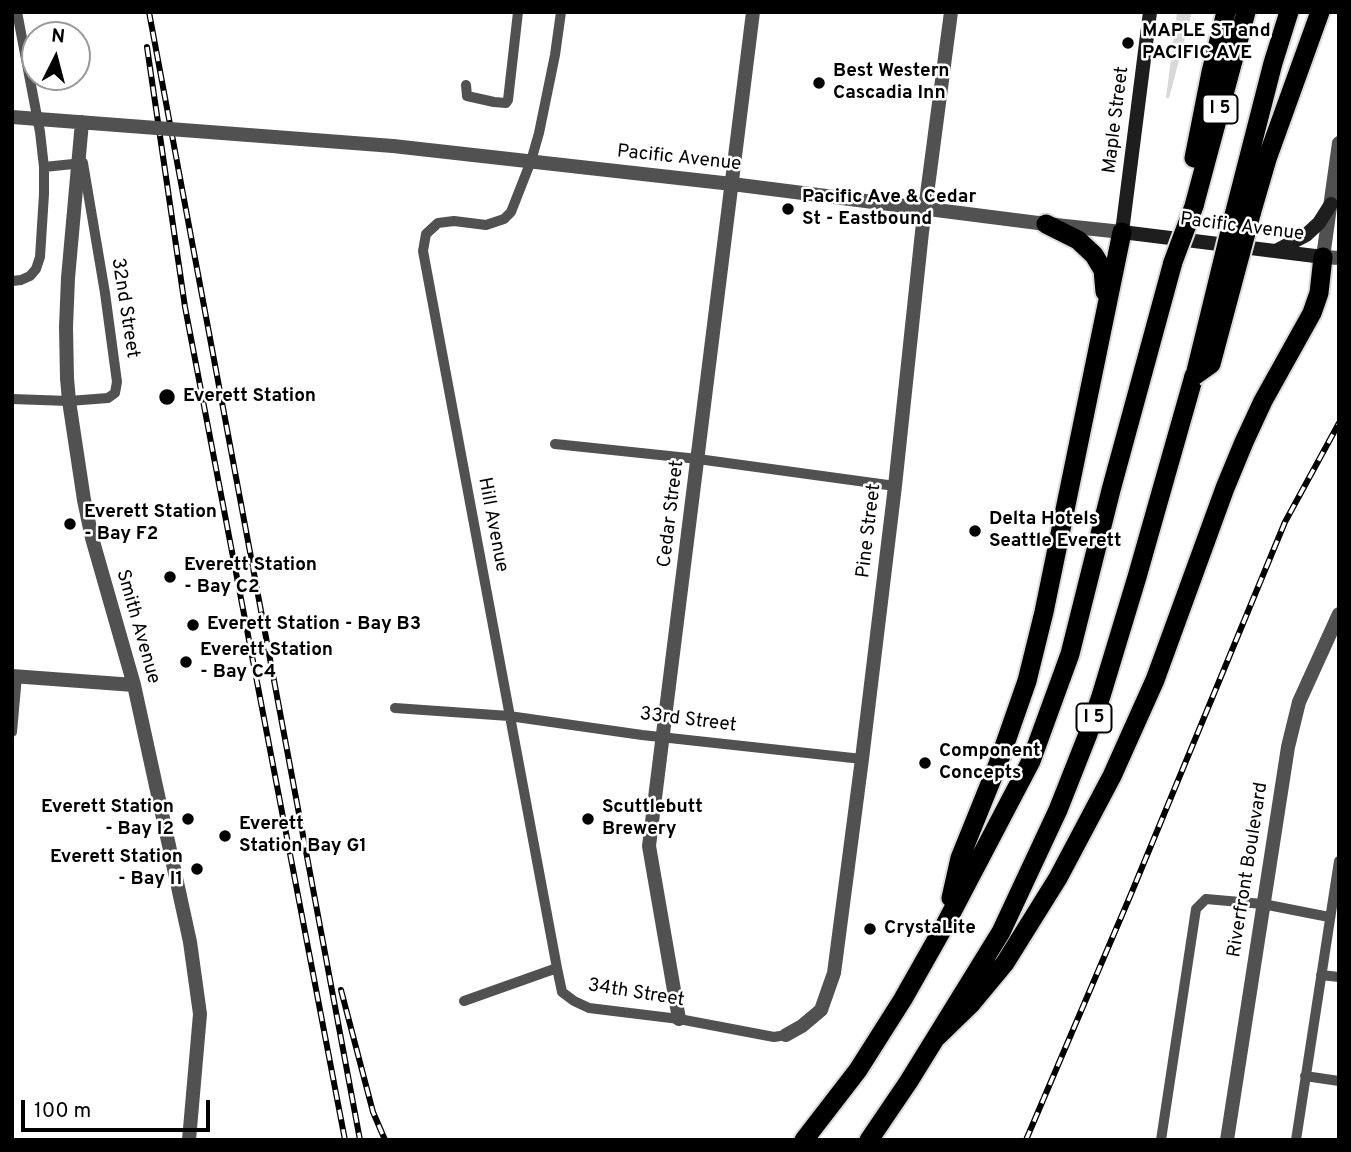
<!DOCTYPE html>
<style>
body{margin:0}
#map{position:relative;width:1351px;height:1152px;overflow:hidden;background:#fff;font-family:Overpass,sans-serif}
canvas{display:block}
.frame{position:absolute;inset:0;border:14px solid #000;pointer-events:none}
.north{position:absolute;left:21px;top:21px;width:70px;height:70px;box-sizing:border-box;background:#fff;border:2px solid #999;border-radius:50%;rotate:6deg;font-size:19px;font-weight:700;line-height:28px;text-align:center;color:#000}
.north::after{content:'';display:block;margin:auto;width:24px;height:32px;background:#000;clip-path:polygon(50% 0,100% 100%,50% 72%,0 100%)}
.scale{position:absolute;left:21px;top:1100px;width:189px;height:32px;box-sizing:border-box;border:4px solid #000;border-top:0;padding-left:9px;font-size:21px;line-height:24px;white-space:nowrap;color:#000;-webkit-text-stroke:5px #fff;paint-order:stroke}
</style>
<div id="map">
<canvas width="1351" height="1152"></canvas>
<div class="frame"></div>
<div class="north">N</div>
<div class="scale">100 m</div>
</div>
<script>
const ctx = document.querySelector('canvas').getContext('2d');
ctx.lineJoin = 'round';
function paint(path, color) {
  ctx.fillStyle = color;
  ctx.fill(path, 'evenodd');
}
function toPath(rows) {
  const path = new Path2D();
  for (const r of rows) {
    path.moveTo(r[0], r[1]);
    for (let i = 2; i < r.length; i += 2) path.lineTo(r[i], r[i + 1]);
  }
  return path;
}
function trace(path, color, width, dash) {
  ctx.strokeStyle = color;
  ctx.lineWidth = width;
  ctx.lineCap = dash ? 'butt' : 'round';
  ctx.setLineDash(dash || []);
  ctx.stroke(path);
}
function write(font, color, halo, rows, align = 'center') {
  ctx.font = font + ' Overpass,sans-serif';
  ctx.lineWidth = 5;
  ctx.setLineDash([]);
  ctx.textBaseline = 'middle';
  ctx.strokeStyle = halo;
  ctx.fillStyle = color;
  for (const [text, x, y, turn = 0] of rows) {
    ctx.save();
    ctx.translate(x, y);
    ctx.rotate((+turn || 0) * Math.PI / 180);
    ctx.textAlign = isNaN(turn) ? turn : align;
    if (halo) ctx.strokeText(text, 0, 0);
    ctx.fillText(text, 0, 0);
    ctx.restore();
  }
}
const green = toPath([
 [1177,12,1192,12,1169,98,1166,98]
]);
const minor = toPath([
 [466,85,467,96,494,102,506,103,508,100,518,12],
 [12,281,21,280,30,276,36,269,40,257,44,194,44,167,40,132,17,12],
 [12,399,69,401,108,398,115,393,117,382,105,293,83,163,44,167],
 [555,444,698,459,895,486],
 [395,708,509,716,642,735,862,759],
 [12,732,17,676],
 [557,968,423,251,426,234,438,223,454,221,486,225,504,219,511,212,531,161,539,133,555,55,561,12],
 [1321,975,1339,977],
 [464,1001,557,968,562,992,574,1001,589,1008,679,1019,774,1037,786,1035],
 [1305,1076,1339,1081],
 [1161,1140,1196,909,1206,899,1263,904,1329,917],
 [1296,1140,1339,861]
]);
const tertiary = toPath([
 [1339,143,1323,257,1339,258],
 [393,146,732,184,1046,224,1122,232],
 [67,378,69,401,84,500,92,538,134,685,190,942,200,1014,189,1140],
 [12,676,134,685],
 [679,1019,649,846,753,12],
 [786,1035,802,1026,821,1010,834,973,862,759,895,486,922,232,951,12],
 [1227,1140,1288,747,1299,702,1339,614]
]);
const secondary = toPath([
 [1150,12,1122,232,1323,257],
 [1276,251,1306,235,1319,223,1331,204]
]);
const motorway = toPath([
 [1194,158,1211,72,1226,12],
 [1194,206,1246,12],
 [1251,214,1267,159,1320,12],
 [1234,215,1273,63,1289,12],
 [1046,224,1078,240,1094,255,1103,270,1105,292],
 [951,898,960,858,998,764,1027,681,1044,612,1122,232],
 [937,1037,971,1004,1005,963,1058,878,1112,776,1155,680,1225,488,1244,442,1263,401,1312,313,1319,293,1323,257],
 [804,1140,858,1070,903,999,946,923,1031,761,1070,654,1111,490,1173,262],
 [869,1140,909,1081,1001,932,1058,810,1088,734,1101,696,1137,577,1194,376]
]);
const rail = toPath([
 [149,12,360,1140],
 [147,47,185,307,345,1140],
 [341,990,373,1112,385,1140],
 [1026,1140,1131,894,1285,522,1339,423]
]);
const tertiaryBridge = toPath([
 [12,117,393,146],
 [67,378,66,327,68,278,82,122]
]);
const motorwayBridge = toPath([
 [1173,262,1194,206],
 [1196,371,1234,215],
 [1194,376,1211,364,1251,214]
]);
const markers = [
 [1128,43,7,"#000"],
 [819,83,7,"#000"],
 [788,209,7,"#000"],
 [167,397,9,"#000"],
 [70,524,7,"#000"],
 [975,531,7,"#000"],
 [170,577,7,"#000"],
 [193,625,7,"#000"],
 [186,662,7,"#000"],
 [925,763,7,"#000"],
 [188,819,7,"#000"],
 [588,819,7,"#000"],
 [225,836,7,"#000"],
 [197,869,7,"#000"],
 [870,929,7,"#000"]
];
const shields = [
 [1220,109,35],
 [1094,718,35]
];
const shieldNames = [
 ["I 5",1220,109],
 ["I 5",1094,718]
];
const poiNames = [
 ["MAPLE ST and",1142,32],
 ["PACIFIC AVE",1142,54],
 ["Best Western",833,72],
 ["Cascadia Inn",833,94],
 ["Pacific Ave & Cedar",802,198],
 ["St - Eastbound",802,220],
 ["Everett Station",183,397],
 ["Everett Station",84,513],
 ["- Bay F2",84,535],
 ["Delta Hotels",989,520],
 ["Seattle Everett",989,542],
 ["Everett Station",184,566],
 ["- Bay C2",184,588],
 ["Everett Station - Bay B3",207,625],
 ["Everett Station",200,651],
 ["- Bay C4",200,673],
 ["Component",939,752],
 ["Concepts",939,774],
 ["Everett Station",174,808,"right"],
 ["- Bay I2",174,830,"right"],
 ["Scuttlebutt",602,808],
 ["Brewery",602,830],
 ["Everett",239,825],
 ["Station Bay G1",239,847],
 ["Everett Station",183,858,"right"],
 ["- Bay I1",183,880,"right"],
 ["CrystaLite",884,929]
];
const streetNames = [
 ["Maple Street",1117,120,-83],
 ["Pacific Avenue",679,159,6],
 ["Pacific Avenue",1242,228,7],
 ["32nd Street",124,308,81],
 ["Cedar Street",672,514,-83],
 ["Hill Avenue",492,525,79],
 ["Pine Street",870,531,-83],
 ["Smith Avenue",137,627,74],
 ["33rd Street",688,721,7],
 ["Riverfront Boulevard",1249,870,-81],
 ["34th Street",636,994,9]
];
paint(green, '#d8d8d8');
trace(motorway, '#dbdbdb', 23);
trace(minor, '#515151', 10);
trace(tertiary, '#515151', 14);
trace(secondary, '#1e1e1e', 14);
trace(motorway, '#000', 19);
trace(rail, '#000', 6);
trace(rail, '#fff', 3.5, [10]);
trace(motorwayBridge, '#dbdbdb', 23, []);
trace(tertiaryBridge, '#515151', 14);
trace(motorwayBridge, '#000', 19);
for (const [x, y, r, color] of markers) {
  const dot = new Path2D();
  dot.arc(x, y, r, 0, 2 * Math.PI);
  ctx.fillStyle = color;
  ctx.fill(dot);
  trace(dot, '#fff', 2.5);
}
for (const [x, y, w] of shields) {
  const box = new Path2D();
  box.roundRect(x - w / 2, y - 14.5, w, 29, 5);
  ctx.fillStyle = '#fff';
  ctx.fill(box);
  trace(box, '#000', 2);
}
write('bold 18px', '#000', null, shieldNames);
write('bold 19px', '#000', '#fff', poiNames, 'left');
write('19px', '#000', '#fff', streetNames);
</script>
